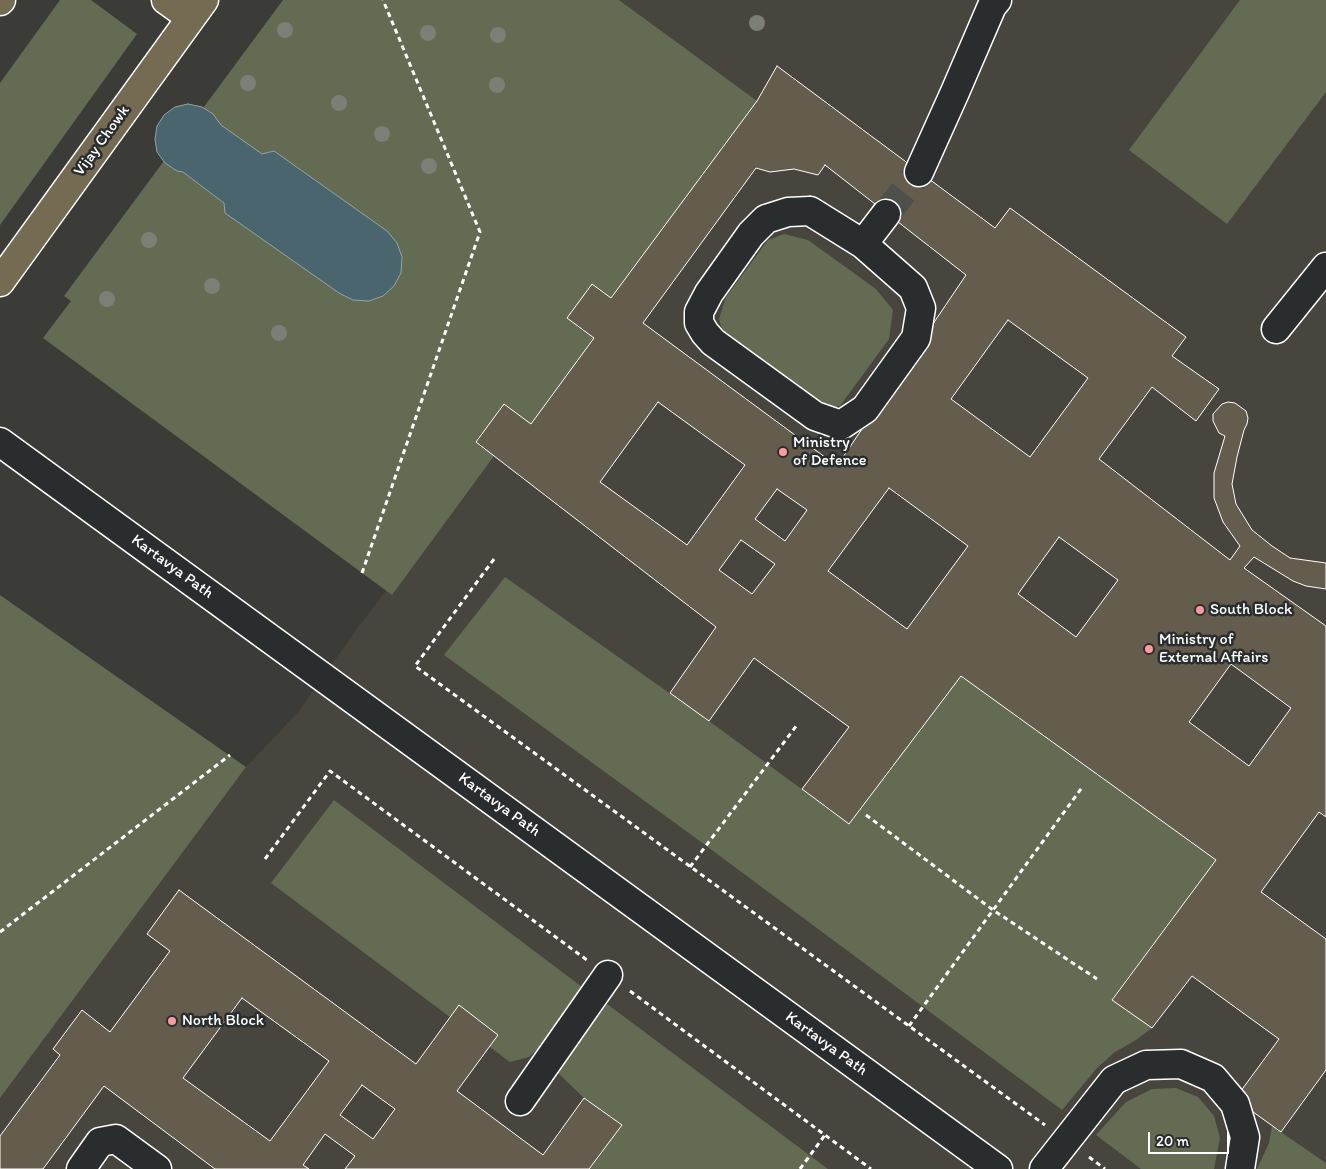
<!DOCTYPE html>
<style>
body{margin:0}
#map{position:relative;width:1326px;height:1169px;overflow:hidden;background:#3b3b37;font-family:Itim,sans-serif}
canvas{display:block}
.scale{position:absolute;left:1148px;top:1132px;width:81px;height:22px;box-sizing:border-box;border:2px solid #fff;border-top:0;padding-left:6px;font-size:15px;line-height:18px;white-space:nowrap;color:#fff;-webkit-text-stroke:4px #2a2d2e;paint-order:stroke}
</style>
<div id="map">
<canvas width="1326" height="1169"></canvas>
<div class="scale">20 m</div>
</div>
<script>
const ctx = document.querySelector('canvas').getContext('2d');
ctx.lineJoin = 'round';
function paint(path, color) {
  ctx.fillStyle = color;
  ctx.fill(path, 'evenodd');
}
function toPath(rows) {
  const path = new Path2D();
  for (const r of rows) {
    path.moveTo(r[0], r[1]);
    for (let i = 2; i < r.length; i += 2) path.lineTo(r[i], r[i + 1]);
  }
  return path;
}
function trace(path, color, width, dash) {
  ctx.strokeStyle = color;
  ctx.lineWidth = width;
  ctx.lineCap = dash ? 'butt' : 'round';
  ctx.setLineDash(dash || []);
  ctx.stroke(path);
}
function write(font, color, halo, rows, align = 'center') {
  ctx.font = font + ' Itim,sans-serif';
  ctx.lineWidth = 5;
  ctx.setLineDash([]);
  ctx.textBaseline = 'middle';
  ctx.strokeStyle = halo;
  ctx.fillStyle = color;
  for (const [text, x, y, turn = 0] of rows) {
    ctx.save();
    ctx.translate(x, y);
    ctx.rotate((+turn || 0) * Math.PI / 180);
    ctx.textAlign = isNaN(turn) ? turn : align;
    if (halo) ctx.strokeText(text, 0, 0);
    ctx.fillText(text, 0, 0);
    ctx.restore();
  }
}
const built = toPath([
 [619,0,1326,0,1326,1169,0,1169,0,1098,246,767,298,712,356,630,756,102]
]);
const green = toPath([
 [60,0,91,0,137,34,0,225,0,83],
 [283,0,619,0,757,101,611,298,567,318,594,338,531,424,504,404,476,442,494,456,392,595,43,338,71,301,64,296],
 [1240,0,1326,0,1326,92,1227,224,1129,150],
 [784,234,808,240,876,289,893,310,889,339,840,406,825,409,726,344,719,319,726,297,768,240],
 [505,577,709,721,849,824,961,676,1216,860,1112,999,1152,1028,1136,1040,1115,1052,1097,1068,1062,1110,697,839,444,655],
 [0,595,246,767,0,1098],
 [334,800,582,987,545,1042,529,1057,510,1062,271,883],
 [607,1004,828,1169,589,1169,622,1125,584,1098,557,1072],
 [1176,1088,1198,1097,1214,1116,1220,1138,1214,1169,1141,1169,1096,1135,1126,1102,1152,1089],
 [1272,1126,1326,1163,1326,1169,1257,1169,1269,1143]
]);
const water = toPath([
 [188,104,202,107,213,114,221,125,262,154,274,151,387,231,397,243,402,257,401,273,394,286,383,296,369,301,353,300,339,293,225,213,224,203,183,172,177,171,165,163,157,152,155,139,157,126,164,115,175,107,188,104]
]);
const building = toPath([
 [777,66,995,228,1010,208,1186,337,1172,356,1219,389,1196,421,1152,387,1099,459,1230,560,1240,546,1223,522,1214,498,1214,473,1225,436,1219,433,1213,421,1213,414,1222,404,1228,402,1235,403,1246,411,1248,418,1247,424,1244,430,1237,457,1232,484,1236,504,1252,530,1272,546,1290,558,1326,563,1326,589,1306,586,1293,581,1254,557,1244,568,1326,626,1326,817,1319,812,1261,892,1326,939,1326,1070,1281,1132,1235,1099,1279,1039,1192,976,1152,1028,1112,1000,1216,860,961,676,849,824,802,789,849,727,754,658,709,721,670,693,716,627,476,442,504,404,531,424,594,338,567,318,592,284,611,298,757,101,777,66],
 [825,165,966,275,837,466,643,323,756,168,770,172,794,169,818,175,825,165],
 [1008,320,1088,378,1030,457,951,399,1008,320],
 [658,402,745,465,687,545,600,482,658,402],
 [889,488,968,546,907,629,828,571,889,488],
 [777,489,807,510,785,541,755,519,777,489],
 [1059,537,1118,580,1076,637,1018,594,1059,537],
 [741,540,775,564,752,594,719,570,741,540],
 [1231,664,1291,708,1249,766,1189,722,1231,664],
 [179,890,416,1064,459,1005,498,1035,457,1091,543,1155,584,1098,622,1125,589,1169,345,1169,355,1156,325,1134,303,1165,309,1169,215,1169,104,1086,43,1169,0,1169,0,1136,60,1055,53,1049,82,1010,110,1032,170,951,147,934,179,890],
 [242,998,329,1061,270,1141,183,1078,242,998],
 [362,1085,395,1109,373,1139,340,1115,362,1085]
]);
const minorTunnel = toPath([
 [886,214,919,172]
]);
const path = toPath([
 [494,559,415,666,1045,1125],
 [362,573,480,232,383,0],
 [866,815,993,910,1097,979],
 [265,859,330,771,587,960],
 [690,867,797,725],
 [0,932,230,755],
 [630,991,871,1169],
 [909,1026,1083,786],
 [1089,1157,1105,1169],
 [800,1169,825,1135]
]);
const minor = toPath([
 [919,172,955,92,992,6,997,0],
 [810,211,863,244,913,288,921,308,916,338,865,409,841,425,815,416,713,342,705,333,699,323,699,312,709,293,751,234,766,219,788,212,810,211],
 [863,244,886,214],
 [1276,329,1326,267],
 [0,442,998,1169],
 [520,1101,608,975],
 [81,1169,100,1142,116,1139,157,1169],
 [1044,1169,1114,1080,1146,1065,1181,1064,1213,1078,1235,1104,1245,1137,1240,1169]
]);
const major = toPath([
 [166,0,191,18],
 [0,1,1,0],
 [0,282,204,0]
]);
const trees = [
 [757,23],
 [285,30],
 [428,33],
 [498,35],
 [248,83],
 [497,85],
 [339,103],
 [382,134],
 [429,166],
 [149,240],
 [212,286],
 [107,299],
 [279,333]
];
const markers = [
 [783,452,5,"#ff9aa2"],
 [1200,610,5,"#ff9aa2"],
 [1149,649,5,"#ff9aa2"],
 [172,1021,5,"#ff9aa2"]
];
const streetNames = [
 ["Vijay Chowk",102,141,-54],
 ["Kartavya Path",172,567,36],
 ["Kartavya Path",499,805,36],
 ["Kartavya Path",826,1044,36]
];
const poiNames = [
 ["Ministry",793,443],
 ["of Defence",793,461],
 ["South Block",1210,610],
 ["Ministry of",1159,640],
 ["External Affairs",1159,658],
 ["North Block",182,1021]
];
paint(built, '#47453d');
paint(green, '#636c53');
paint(water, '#4b656f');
trace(water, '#93a3a9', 1);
paint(building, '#645c4c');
trace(building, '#fff', 1);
trace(minorTunnel, '#4f4f4b', 28, [28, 14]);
trace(minor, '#fff', 31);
trace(major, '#fff', 31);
trace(path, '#fff', 3, [5, 4]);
trace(minor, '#2a2d2e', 28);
trace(major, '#746b52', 28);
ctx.fillStyle = '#7c7f76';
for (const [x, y] of trees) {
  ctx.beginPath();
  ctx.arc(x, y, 8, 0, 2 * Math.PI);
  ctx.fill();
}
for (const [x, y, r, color] of markers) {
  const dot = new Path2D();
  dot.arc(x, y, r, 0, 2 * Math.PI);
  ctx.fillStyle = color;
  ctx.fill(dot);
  trace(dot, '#2a2d2e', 2);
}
write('16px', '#fff', '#2a2d2e', streetNames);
write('16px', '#fff', '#2a2d2e', poiNames, 'left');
</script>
